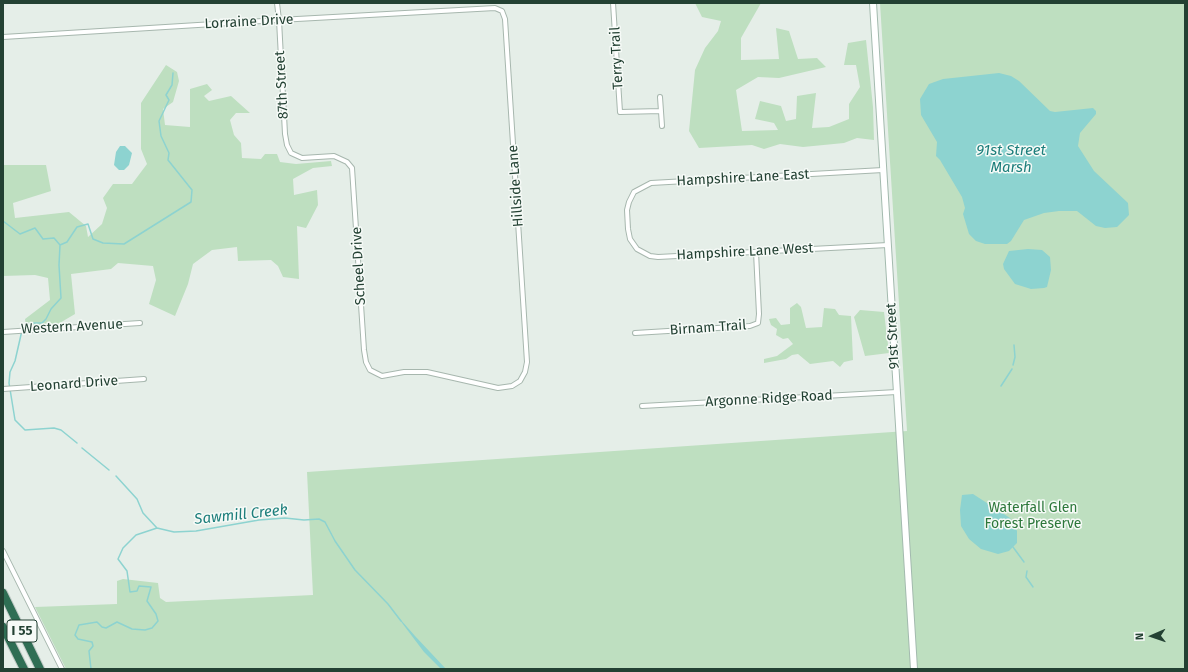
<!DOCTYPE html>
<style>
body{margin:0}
#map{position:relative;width:1188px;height:672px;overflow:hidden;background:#e5eee8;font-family:"Fira Sans",sans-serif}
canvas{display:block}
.frame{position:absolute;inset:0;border:4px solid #234133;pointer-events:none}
.north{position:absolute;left:1132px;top:616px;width:40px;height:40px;-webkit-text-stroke:3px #f6faf7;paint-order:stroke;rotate:268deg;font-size:11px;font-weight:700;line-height:16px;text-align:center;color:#234133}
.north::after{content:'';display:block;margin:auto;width:14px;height:18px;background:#234133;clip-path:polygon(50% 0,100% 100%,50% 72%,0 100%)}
</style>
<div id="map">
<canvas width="1188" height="672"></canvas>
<div class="frame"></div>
<div class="north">N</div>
</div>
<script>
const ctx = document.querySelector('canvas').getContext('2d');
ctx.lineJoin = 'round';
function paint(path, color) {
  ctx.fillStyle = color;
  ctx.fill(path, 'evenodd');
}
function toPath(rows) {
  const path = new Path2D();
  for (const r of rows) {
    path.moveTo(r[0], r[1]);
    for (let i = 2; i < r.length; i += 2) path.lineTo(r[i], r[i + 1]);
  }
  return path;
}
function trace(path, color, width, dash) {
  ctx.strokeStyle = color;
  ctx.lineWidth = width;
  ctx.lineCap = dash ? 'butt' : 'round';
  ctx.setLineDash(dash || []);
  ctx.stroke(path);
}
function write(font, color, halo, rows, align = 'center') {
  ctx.font = font + ' "Fira Sans",sans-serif';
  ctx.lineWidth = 3;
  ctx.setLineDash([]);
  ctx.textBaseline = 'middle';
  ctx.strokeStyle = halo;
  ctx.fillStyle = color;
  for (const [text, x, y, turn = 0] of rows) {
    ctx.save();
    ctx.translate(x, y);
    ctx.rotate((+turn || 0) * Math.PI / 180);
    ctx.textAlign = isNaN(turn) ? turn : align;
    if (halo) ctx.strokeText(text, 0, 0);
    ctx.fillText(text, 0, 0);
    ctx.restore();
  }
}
const green = toPath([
 [695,3,761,3,741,38,741,60,779,59,776,28,789,31,798,59,817,58,826,67,779,78,758,77,736,90,742,131,778,130,774,123,755,119,760,101,781,106,786,121,796,119,797,96,816,93,812,128,829,127,849,119,849,104,860,87,856,65,844,65,848,43,866,40,873,107,874,140,857,138,844,143,803,147,780,144,764,149,752,145,699,148,689,131,695,70,705,48,718,31,721,21,702,17],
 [880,3,1185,3,1185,669,66,669,35,607,117,604,117,581,123,579,158,583,160,598,166,602,313,595,307,472,907,431],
 [166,65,177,72,179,81,173,102,163,109,165,125,190,127,190,89,207,84,212,90,204,96,209,101,231,96,250,113,236,113,230,120,234,135,241,143,242,158,261,159,265,154,277,154,280,162,296,164,331,161,332,166,313,168,293,179,294,195,317,190,318,205,306,228,297,226,299,279,283,277,278,266,271,260,238,261,237,247,212,250,193,264,188,284,175,316,149,304,156,280,153,266,118,263,111,269,71,274,75,314,58,324,26,326,25,319,50,300,48,278,35,275,3,276,3,165,46,165,51,191,13,203,15,218,69,212,86,226,88,237,102,224,107,208,103,198,113,184,132,184,147,164,141,149,141,103],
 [797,303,801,307,806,328,822,327,824,308,835,309,839,315,851,316,853,360,844,362,840,367,833,361,810,364,798,354,792,355,786,359,764,363,764,359,777,356,793,344,788,338,783,339,776,335,777,329,771,325,769,319,776,318,781,325,790,324,790,308],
 [860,310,884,312,889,353,865,356,854,317]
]);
const water = toPath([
 [999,73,1011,76,1019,81,1050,111,1055,112,1093,108,1096,111,1096,114,1080,133,1078,146,1094,171,1128,203,1129,215,1117,227,1105,228,1096,226,1077,211,1059,211,1044,213,1024,220,1011,241,1007,244,985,244,976,241,969,234,963,214,965,208,962,197,940,160,936,156,937,142,921,115,920,99,929,84,943,79],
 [120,146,125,146,132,153,129,165,124,170,119,170,114,165,116,152],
 [1028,249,1042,250,1050,257,1051,270,1047,287,1044,288,1031,289,1015,284,1004,269,1003,264,1009,251],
 [973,494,1010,518,1017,531,1017,543,1009,551,998,554,981,549,969,539,961,526,960,510,962,495],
 [393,611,415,636,446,669,441,669,424,652]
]);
const stream = toPath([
 [3,221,20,234,35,228,43,239,54,238,60,245,59,265,61,298,51,309,46,319,42,323,34,323,23,326,15,361,10,372,9,383,15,420,25,430,54,428,61,430,77,443],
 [60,245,67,242,77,227,88,224,93,239,103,243,124,244,191,202,192,190,168,160,169,153,161,136,159,121,169,100,166,95,172,85,173,73],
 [1013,365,1015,357,1014,345],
 [1001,386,1012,369],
 [82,448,109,470],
 [116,476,137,499,143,513,157,528],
 [1013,547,1024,562],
 [1027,571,1026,577,1033,587],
 [91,669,89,651,93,646,92,642,78,639,75,635,79,625,97,622,102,627,106,628,117,622,132,629,145,630,152,628,158,621,156,614,147,601,151,587,139,586,137,591,130,592,127,571,118,559,123,548,136,535,157,528,174,532,196,531,259,520,285,518,304,520,319,519,325,522,335,541,355,570,388,604,401,621]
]);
const minor = toPath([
 [613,3,620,112,661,111],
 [3,37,279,20,495,8,502,11,505,19,527,362,525,372,520,381,512,386,498,388,427,372,404,372,382,376,370,370,366,362,364,350,352,168,347,162,334,156,302,158,291,153,287,145,285,134,279,20,277,3],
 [660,97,662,126],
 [883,170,651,183,634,192,629,202,627,210,628,229,630,239,637,249,650,256,658,257,888,245],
 [3,332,140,323],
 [635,333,750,326,758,323,759,314,756,252],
 [3,389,144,379],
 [642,406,897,392],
 [3,551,62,669]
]);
const secondary = toPath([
 [873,3,914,669]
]);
const motorway = toPath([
 [3,593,40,669],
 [3,627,24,669]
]);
const shields = [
 [22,631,30]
];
const shieldNames = [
 ["I 55",22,631]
];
const streetNames = [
 ["Lorraine Drive",249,22,-3],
 ["Terry Trail",617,58,-93],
 ["87th Street",282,85,-93],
 ["Hampshire Lane East",743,178,-3],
 ["Hillside Lane",516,186,-94],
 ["Hampshire Lane West",745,252,-3],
 ["Scheel Drive",359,266,-93],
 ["Western Avenue",72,327,-3],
 ["Birnam Trail",708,328,-4],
 ["91st Street",893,336,-93],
 ["Leonard Drive",74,384,-4],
 ["Argonne Ridge Road",769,399,-3]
];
const parkNames = [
 ["Waterfall Glen",1033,508],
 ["Forest Preserve",1033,524]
];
const waterNames = [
 ["91st Street",1011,151],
 ["Marsh",1011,168],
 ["Sawmill Creek",241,515,-6]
];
paint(green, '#bedfc0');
paint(water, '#8dd3d0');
trace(stream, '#8dd3d0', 1.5);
trace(minor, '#a7b7ae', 6);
trace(secondary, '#a3baae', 8);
trace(motorway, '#c1cac6', 10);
trace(minor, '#fff', 4);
trace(secondary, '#fff', 6);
trace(motorway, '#2f6e54', 8);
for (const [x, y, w] of shields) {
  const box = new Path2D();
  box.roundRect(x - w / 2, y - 11, w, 22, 3);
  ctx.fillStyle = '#f6faf7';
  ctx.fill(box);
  trace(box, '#234133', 1);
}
write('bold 13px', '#234133', null, shieldNames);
write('14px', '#234133', '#f6faf7', streetNames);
write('14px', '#2d783b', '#f6faf7', parkNames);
write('italic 15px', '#1c7e7b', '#f6faf7', waterNames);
</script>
